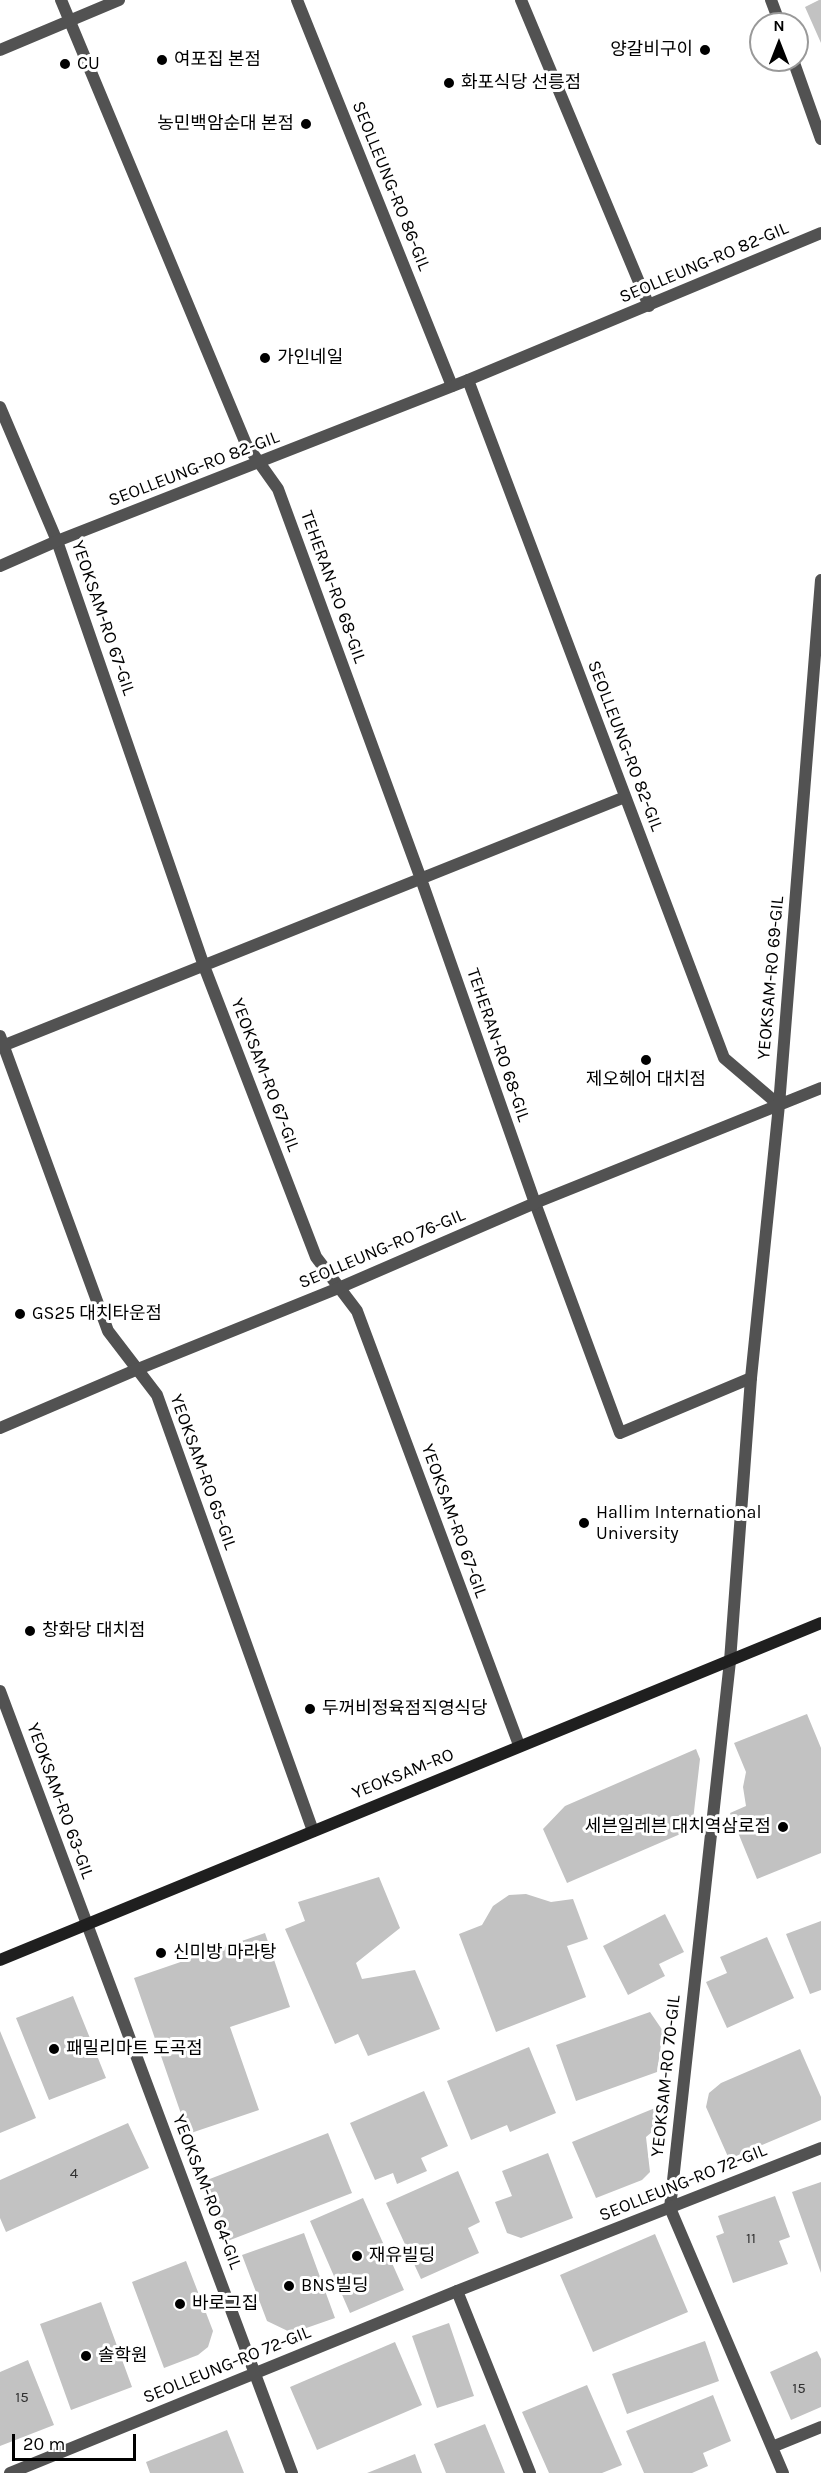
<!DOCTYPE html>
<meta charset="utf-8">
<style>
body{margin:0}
#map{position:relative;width:821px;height:2473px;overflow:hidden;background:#fff;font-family:Karla,sans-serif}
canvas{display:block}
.north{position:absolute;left:749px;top:12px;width:60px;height:60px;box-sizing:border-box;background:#fff;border:2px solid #999;border-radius:50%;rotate:0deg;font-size:16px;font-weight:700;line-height:24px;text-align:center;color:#000}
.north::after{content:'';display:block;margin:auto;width:21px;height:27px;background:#000;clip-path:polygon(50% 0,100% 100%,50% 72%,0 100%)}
.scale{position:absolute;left:12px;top:2434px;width:124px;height:27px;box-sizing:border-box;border:3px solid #000;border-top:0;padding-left:8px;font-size:18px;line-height:21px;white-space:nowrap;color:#000;-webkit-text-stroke:4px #fff;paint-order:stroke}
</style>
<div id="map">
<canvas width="821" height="2473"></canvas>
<div class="north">N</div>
<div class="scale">20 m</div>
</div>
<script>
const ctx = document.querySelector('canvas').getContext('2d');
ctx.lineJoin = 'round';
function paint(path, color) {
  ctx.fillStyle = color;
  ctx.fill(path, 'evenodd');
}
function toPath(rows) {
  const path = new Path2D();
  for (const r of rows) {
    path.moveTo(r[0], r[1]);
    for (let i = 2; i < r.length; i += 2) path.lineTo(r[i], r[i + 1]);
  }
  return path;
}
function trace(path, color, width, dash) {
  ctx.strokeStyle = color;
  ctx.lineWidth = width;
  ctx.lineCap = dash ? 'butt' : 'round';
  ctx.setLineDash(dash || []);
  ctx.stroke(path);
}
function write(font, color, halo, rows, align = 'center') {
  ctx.font = font + ' Karla,"Noto Sans KR",sans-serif';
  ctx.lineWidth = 6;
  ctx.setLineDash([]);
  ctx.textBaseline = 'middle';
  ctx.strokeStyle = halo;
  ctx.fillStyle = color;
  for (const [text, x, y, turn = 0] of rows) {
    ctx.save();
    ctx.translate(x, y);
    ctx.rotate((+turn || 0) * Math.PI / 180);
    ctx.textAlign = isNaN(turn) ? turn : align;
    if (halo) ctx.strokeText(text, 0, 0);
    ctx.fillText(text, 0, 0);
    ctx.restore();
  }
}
const building = toPath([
 [819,0,821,0,821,43,805,7],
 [807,1714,821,1748,821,1853,757,1879,730,1813,746,1806,743,1787,746,1772,734,1743],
 [696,1749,700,1759,692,1829,567,1883,543,1829,565,1806],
 [379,1877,400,1928,356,1963,362,1979,415,1970,440,2029,368,2056,358,2034,335,2044,285,1929,305,1921,298,1902],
 [526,1894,551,1902,573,1899,588,1939,567,1946,586,1997,496,2032,459,1934,482,1925,493,1906,509,1895],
 [665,1914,684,1952,659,1964,665,1976,628,1995,603,1946],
 [821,1921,821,1990,810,1994,786,1934],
 [265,1933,290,2007,230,2027,259,2110,188,2134,134,1978],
 [767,1937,794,1998,727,2028,706,1982,727,1973,720,1957],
 [73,1996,106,2078,49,2100,16,2018],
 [650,2012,663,2031,657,2072,576,2101,556,2045],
 [0,2031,36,2118,0,2133],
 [529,2047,556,2113,510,2132,507,2125,471,2140,447,2081],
 [800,2049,821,2097,821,2120,729,2159,706,2107,709,2093,721,2083],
 [424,2091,448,2146,421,2158,427,2171,397,2184,393,2173,375,2180,350,2123],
 [655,2108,661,2124,651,2128,652,2132,646,2137,650,2172,642,2180,596,2198,572,2142],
 [128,2123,149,2168,6,2232,0,2218,0,2180],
 [328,2133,352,2193,225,2242,202,2182],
 [548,2153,573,2218,521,2238,507,2233,495,2202,512,2196,502,2171],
 [458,2171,480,2222,468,2228,479,2253,421,2279,386,2203],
 [821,2182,821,2273,792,2192],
 [775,2196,790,2237,779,2241,788,2264,733,2283,716,2236,724,2233,718,2216],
 [363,2198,404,2290,350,2313,310,2221],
 [304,2233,335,2318,292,2333,267,2321,242,2255],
 [655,2234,688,2312,593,2352,560,2275],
 [186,2261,213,2331,208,2347,198,2355,164,2368,132,2282],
 [101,2302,132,2387,71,2410,40,2324],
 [449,2323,474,2396,437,2408,412,2336],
 [705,2341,719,2381,627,2414,612,2374],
 [395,2342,422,2405,317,2450,290,2387],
 [817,2351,821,2359,821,2407,791,2420,770,2372],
 [28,2360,54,2425,0,2446,0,2372],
 [587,2385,622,2465,602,2473,549,2473,522,2412],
 [713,2395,731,2441,703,2453,708,2466,692,2473,644,2473,626,2431],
 [485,2424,505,2473,446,2473,434,2444],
 [227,2430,244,2473,150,2473,146,2462],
 [415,2454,422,2473,367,2473]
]);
const service = toPath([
 [61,0,246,444,278,489,421,879,535,1203,620,1433,751,1378],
 [297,0,452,386],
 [521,0,649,306],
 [468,380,724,1058,779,1105],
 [0,407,57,541,204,966,316,1257,357,1311,519,1745],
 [0,1036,108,1331,157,1395,313,1831],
 [0,1047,625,797],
 [730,1661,670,2208,783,2473],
 [457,2291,530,2473],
 [772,2447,821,2427]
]);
const minor = toPath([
 [771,0,780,24],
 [0,50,119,0],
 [793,60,821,139],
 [0,566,57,541,468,380,821,233],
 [0,1428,138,1369,341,1287,535,1203,821,1088],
 [730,1661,751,1378,779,1105,821,580],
 [0,1691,292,2473],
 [10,2473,457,2291,821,2148]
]);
const secondary = toPath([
 [0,1960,821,1623]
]);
const markers = [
 [705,50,6,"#000"],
 [162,60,6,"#000"],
 [65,64,6,"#000"],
 [449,83,6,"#000"],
 [306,124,6,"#000"],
 [265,358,6,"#000"],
 [646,1060,6,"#000"],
 [20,1314,6,"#000"],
 [584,1523,6,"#000"],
 [30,1631,6,"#000"],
 [310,1709,6,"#000"],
 [783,1827,6,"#000"],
 [161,1953,6,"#000"],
 [54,2049,6,"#000"],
 [357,2256,6,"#000"],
 [289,2286,6,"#000"],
 [180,2304,6,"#000"],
 [86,2356,6,"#000"]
];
const numberNames = [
 ["4",74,2174],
 ["11",751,2239],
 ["15",799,2389],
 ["15",22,2398]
];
const poiNames = [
 ["양갈비구이",693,50,"right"],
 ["여포집 본점",174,60],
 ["CU",77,64],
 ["화포식당 선릉점",461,83],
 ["농민백암순대 본점",294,124,"right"],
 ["가인네일",277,358],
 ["제오헤어 대치점",646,1080,"center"],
 ["GS25 대치타운점",32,1314],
 ["Hallim International",596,1513],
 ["University",596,1534],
 ["창화당 대치점",42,1631],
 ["두꺼비정육점직영식당",322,1709],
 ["세븐일레븐 대치역삼로점",771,1827,"right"],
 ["신미방 마라탕",173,1953],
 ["패밀리마트 도곡점",66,2049],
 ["재유빌딩",369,2256],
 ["BNS빌딩",301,2286],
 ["바로그집",192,2304],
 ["솔학원",98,2356]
];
const streetNames = [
 ["SEOLLEUNG-RO 86-GIL",391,186,68],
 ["SEOLLEUNG-RO 82-GIL",704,263,-23],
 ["SEOLLEUNG-RO 82-GIL",194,469,-21],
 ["TEHERAN-RO 68-GIL",333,587,70],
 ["YEOKSAM-RO 67-GIL",103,618,71],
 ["SEOLLEUNG-RO 82-GIL",625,746,69],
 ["YEOKSAM-RO 69-GIL",771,978,-85],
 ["TEHERAN-RO 68-GIL",498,1045,71],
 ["YEOKSAM-RO 67-GIL",265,1075,69],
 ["SEOLLEUNG-RO 76-GIL",382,1249,-23],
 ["YEOKSAM-RO 65-GIL",203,1472,70],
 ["YEOKSAM-RO 67-GIL",454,1521,70],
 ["YEOKSAM-RO",403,1774,-22],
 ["YEOKSAM-RO 63-GIL",60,1801,70],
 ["YEOKSAM-RO 70-GIL",666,2076,-84],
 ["SEOLLEUNG-RO 72-GIL",683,2183,-22],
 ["YEOKSAM-RO 64-GIL",207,2192,69],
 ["SEOLLEUNG-RO 72-GIL",227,2365,-22]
];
paint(building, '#c2c2c2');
trace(service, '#525252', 12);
trace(minor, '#525252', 12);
trace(secondary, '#1f1f1f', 12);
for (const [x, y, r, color] of markers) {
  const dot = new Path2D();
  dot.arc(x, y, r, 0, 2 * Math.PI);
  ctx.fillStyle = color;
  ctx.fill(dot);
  trace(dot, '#fff', 2);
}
write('15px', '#303030', null, numberNames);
write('18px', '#000', '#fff', poiNames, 'left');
write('18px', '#000', '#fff', streetNames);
</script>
